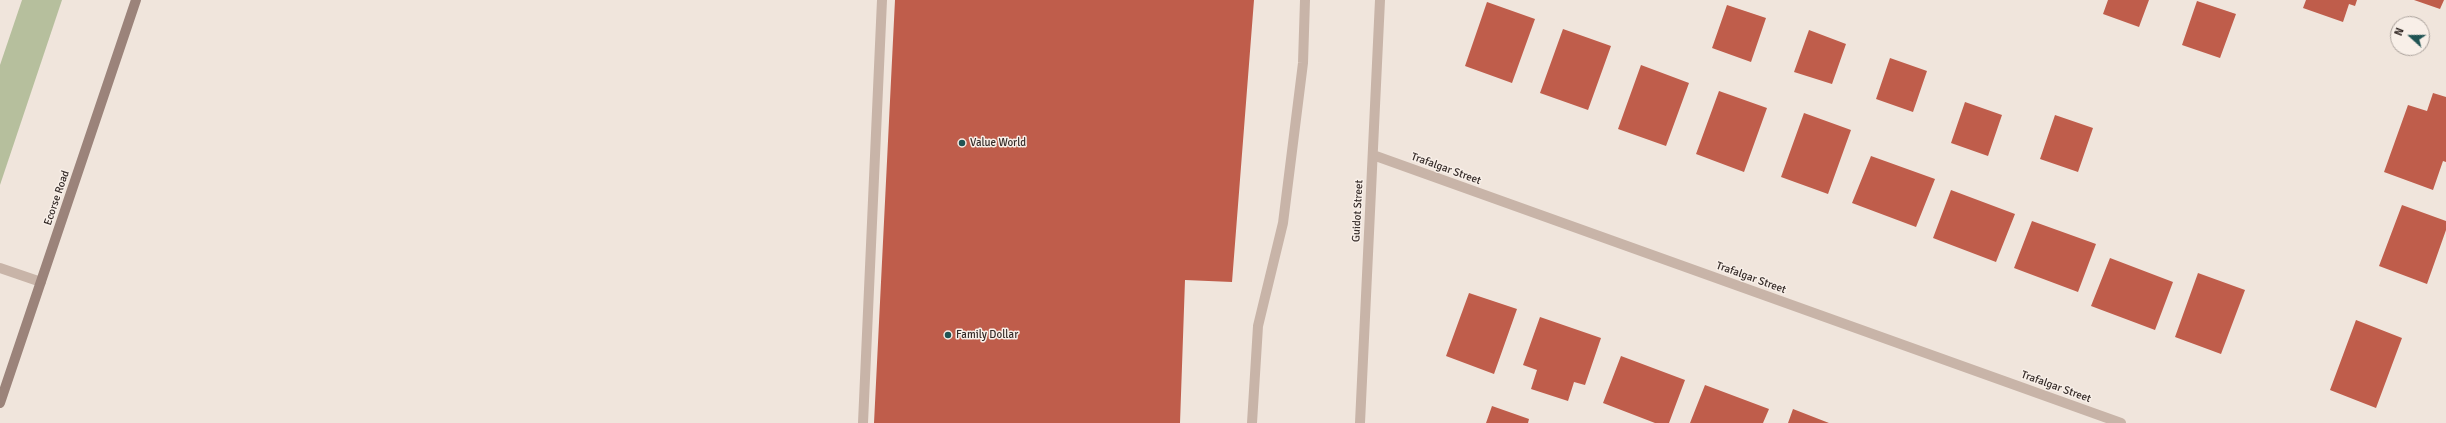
<!DOCTYPE html>
<style>
body{margin:0}
#map{position:relative;width:2446px;height:423px;overflow:hidden;background:#f0e5dc;font-family:Signika,sans-serif}
canvas{display:block}
.north{position:absolute;left:2390px;top:16px;width:40px;height:40px;box-sizing:border-box;background:#f8efe8;border:1px solid #aaa19b;border-radius:50%;rotate:291deg;font-size:11px;font-weight:700;line-height:16px;text-align:center;color:#352b28}
.north::after{content:'';display:block;margin:auto;width:14px;height:18px;background:#205454;clip-path:polygon(50% 0,100% 100%,50% 72%,0 100%)}
</style>
<div id="map">
<canvas width="2446" height="423"></canvas>
<div class="north">N</div>
</div>
<script>
const ctx = document.querySelector('canvas').getContext('2d');
ctx.lineJoin = 'round';
function paint(path, color) {
  ctx.fillStyle = color;
  ctx.fill(path, 'evenodd');
}
function toPath(rows) {
  const path = new Path2D();
  for (const r of rows) {
    path.moveTo(r[0], r[1]);
    for (let i = 2; i < r.length; i += 2) path.lineTo(r[i], r[i + 1]);
  }
  return path;
}
function trace(path, color, width, dash) {
  ctx.strokeStyle = color;
  ctx.lineWidth = width;
  ctx.lineCap = dash ? 'butt' : 'round';
  ctx.setLineDash(dash || []);
  ctx.stroke(path);
}
function write(font, color, halo, rows, align = 'center') {
  ctx.font = font + ' Signika,sans-serif';
  ctx.lineWidth = 3;
  ctx.setLineDash([]);
  ctx.textBaseline = 'middle';
  ctx.strokeStyle = halo;
  ctx.fillStyle = color;
  for (const [text, x, y, turn = 0] of rows) {
    ctx.save();
    ctx.translate(x, y);
    ctx.rotate((+turn || 0) * Math.PI / 180);
    ctx.textAlign = isNaN(turn) ? turn : align;
    if (halo) ctx.strokeText(text, 0, 0);
    ctx.fillText(text, 0, 0);
    ctx.restore();
  }
}
const green = toPath([
 [22,0,62,0,0,185,0,65]
]);
const building = toPath([
 [895,0,1254,0,1232,282,1185,280,1180,423,874,423],
 [2108,0,2149,0,2139,27,2103,14],
 [2306,0,2357,0,2355,6,2349,4,2343,22,2303,8],
 [2414,0,2444,0,2440,9],
 [2197,1,2236,14,2220,58,2182,45],
 [1487,2,1535,19,1512,83,1465,66],
 [1727,5,1766,18,1751,62,1712,48],
 [1563,29,1611,46,1588,110,1540,93],
 [1809,30,1846,44,1832,84,1794,72],
 [1890,58,1927,71,1913,112,1876,99],
 [1641,65,1689,83,1666,146,1618,129],
 [1719,91,1767,108,1744,172,1696,154],
 [2433,93,2446,97,2446,162,2443,161,2433,190,2384,172,2408,105,2427,111],
 [1965,102,2002,115,1988,156,1951,143],
 [1804,113,1851,130,1828,194,1781,177],
 [2055,115,2093,128,2078,172,2040,159],
 [1871,156,1935,179,1916,227,1852,203],
 [1951,190,2015,214,1996,262,1933,238],
 [2402,205,2446,221,2446,230,2427,284,2379,266],
 [2032,221,2096,244,2078,292,2014,268],
 [2110,258,2173,282,2155,330,2091,306],
 [2198,273,2245,290,2221,354,2175,337],
 [1469,293,1517,309,1494,374,1446,356],
 [1540,317,1601,338,1585,385,1574,382,1568,401,1531,389,1537,370,1523,365],
 [2356,320,2402,338,2376,408,2330,390],
 [1621,356,1685,380,1669,423,1655,423,1603,403],
 [1705,385,1769,409,1763,423,1690,423],
 [1492,406,1529,419,1528,423,1486,423],
 [1793,409,1829,423,1788,423]
]);
const service = toPath([
 [0,268,41,282],
 [863,423,882,0],
 [1252,423,1258,326,1283,223,1303,63,1305,0]
]);
const minor = toPath([
 [1373,155,2121,423],
 [1360,423,1380,0]
]);
const secondary = toPath([
 [0,403,136,0]
]);
const markers = [
 [962,143,4,"#205454"],
 [948,335,4,"#205454"]
];
const poiNames = [
 ["Value World",970,143],
 ["Family Dollar",956,335]
];
const streetNames = [
 ["Trafalgar Street",1446,169,20],
 ["Ecorse Road",57,198,-71],
 ["Guidot Street",1358,211,-87],
 ["Trafalgar Street",1751,278,20],
 ["Trafalgar Street",2056,387,20]
];
paint(green, '#b6bf9d');
paint(building, '#bf5d4b');
trace(service, '#c8b4a8', 10);
trace(minor, '#c8b4a8', 10);
trace(secondary, '#9b837a', 10);
for (const [x, y, r, color] of markers) {
  const dot = new Path2D();
  dot.arc(x, y, r, 0, 2 * Math.PI);
  ctx.fillStyle = color;
  ctx.fill(dot);
  trace(dot, '#f8efe8', 1.5);
}
write('11px', '#352b28', '#f8efe8', poiNames, 'left');
write('11px', '#352b28', '#f8efe8', streetNames);
</script>
